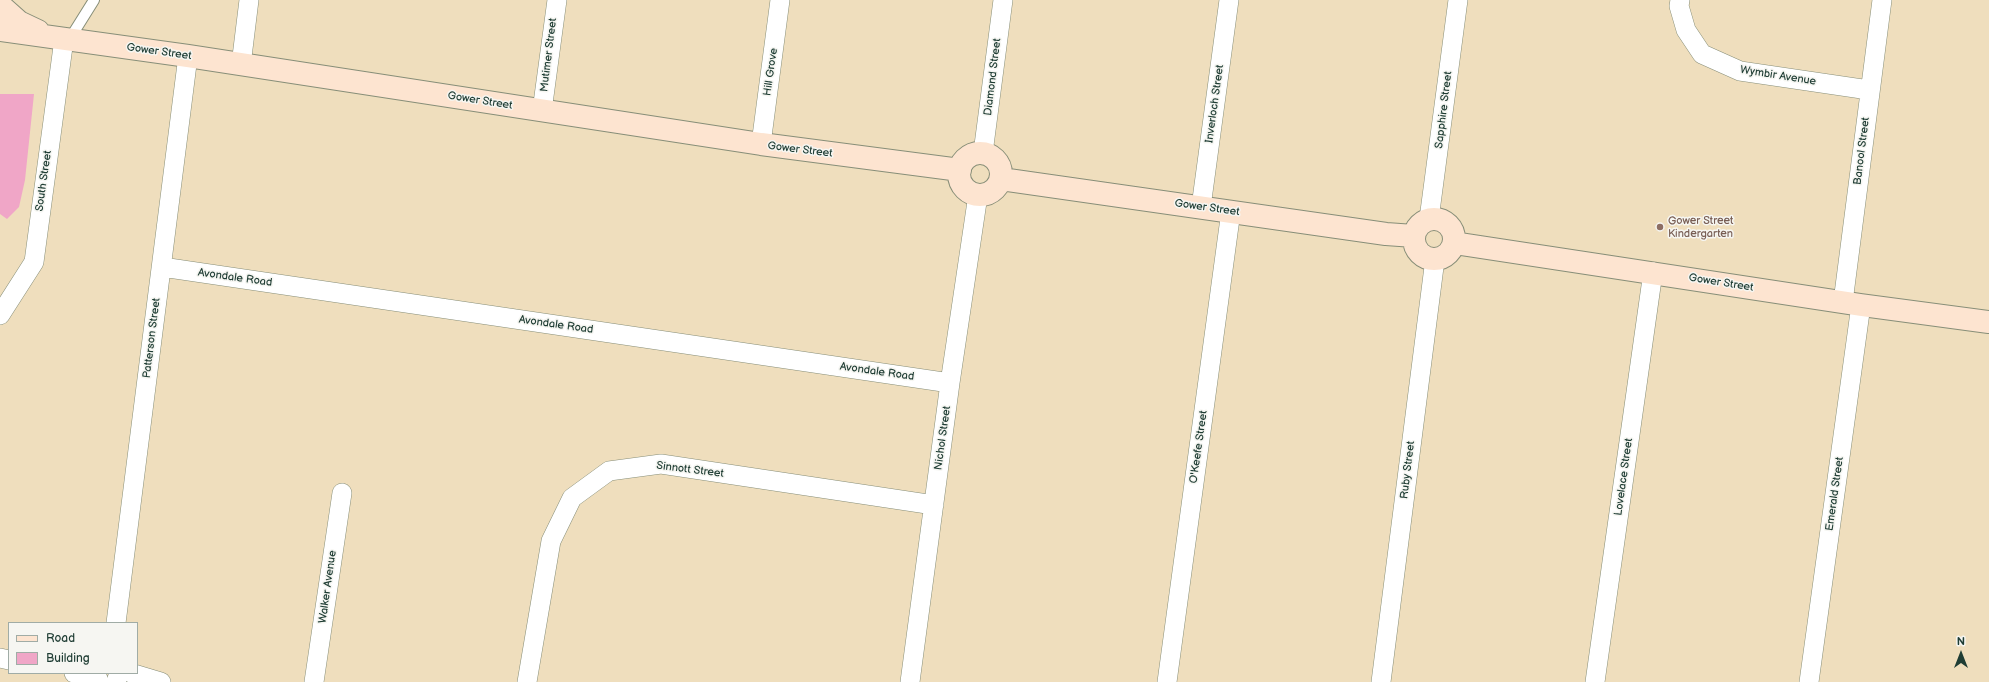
<!DOCTYPE html>
<style>
body{margin:0}
#map{position:relative;width:1989px;height:682px;overflow:hidden;background:#efdebd;font-family:"Balsamiq Sans",sans-serif}
canvas{display:block}
.legend{position:absolute;left:8px;top:622px;width:130px;height:52px;box-sizing:border-box;background:#f6f6f2;border:1px solid #a0aca6;margin:0;padding:5px 7px;list-style:none;font-size:12px;color:#1f3d34}
.legend li{display:flex;align-items:center;gap:8px;height:20px}
.legend b{width:20px;border:1px solid #a0aca6}
.north{position:absolute;left:1941px;top:634px;width:40px;height:40px;-webkit-text-stroke:3px #f6f6f2;paint-order:stroke;rotate:0deg;font-size:11px;font-weight:700;line-height:16px;text-align:center;color:#1f3d34}
.north::after{content:'';display:block;margin:auto;width:14px;height:18px;background:#1f3d34;clip-path:polygon(50% 0,100% 100%,50% 72%,0 100%)}
</style>
<div id="map">
<canvas width="1989" height="682"></canvas>
<ul class="legend">
<li><b style="height:5px;background:#fde4d0"></b>Road</li>
<li><b style="height:11px;background:#f0a6c7"></b>Building</li>
</ul>
<div class="north">N</div>
</div>
<script>
const ctx = document.querySelector('canvas').getContext('2d');
ctx.lineJoin = 'round';
function paint(path, color) {
  ctx.fillStyle = color;
  ctx.fill(path, 'evenodd');
}
function toPath(rows) {
  const path = new Path2D();
  for (const r of rows) {
    if (r.length === 3) {
      path.moveTo(r[0] + r[2], r[1]);
      path.arc(r[0], r[1], r[2], 0, 2 * Math.PI);
      continue;
    }
    path.moveTo(r[0], r[1]);
    for (let i = 2; i < r.length; i += 2) path.lineTo(r[i], r[i + 1]);
  }
  return path;
}
function trace(path, color, width, dash) {
  ctx.strokeStyle = color;
  ctx.lineWidth = width;
  ctx.lineCap = dash ? 'butt' : 'round';
  ctx.setLineDash(dash || []);
  ctx.stroke(path);
}
function write(font, color, halo, rows, align = 'center') {
  ctx.font = font + ' "Balsamiq Sans",sans-serif';
  ctx.lineWidth = 3;
  ctx.setLineDash([]);
  ctx.textBaseline = 'middle';
  ctx.strokeStyle = halo;
  ctx.fillStyle = color;
  for (const [text, x, y, turn = 0] of rows) {
    ctx.save();
    ctx.translate(x, y);
    ctx.rotate((+turn || 0) * Math.PI / 180);
    ctx.textAlign = isNaN(turn) ? turn : align;
    if (halo) ctx.strokeText(text, 0, 0);
    ctx.fillText(text, 0, 0);
    ctx.restore();
  }
}
const building = toPath([
 [0,94,34,94,25,180,19,207,7,219,0,214]
]);
const lane = toPath([
 [69,40,94,0]
]);
const street = toPath([
 [1680,0,1679,6,1686,30,1702,54,1740,71,1869,90],
 [241,65,249,0],
 [542,111,557,0],
 [761,144,780,0],
 [983,153,1003,0],
 [1201,207,1229,0],
 [1429,219,1458,0],
 [162,267,950,383],
 [1843,302,1882,0],
 [0,315,34,262,64,39],
 [116,623,188,56],
 [0,658,9,660],
 [74,673,98,679],
 [131,673,161,682],
 [116,682,119,673],
 [314,682,342,493],
 [527,682,551,541,572,498,609,471,661,464,934,505],
 [910,682,950,383,978,195],
 [1167,682,1231,211],
 [1381,682,1435,259],
 [1595,682,1653,272],
 [1809,682,1861,305]
]);
const secondary = toPath([
 [0,5,19,22,38,31],
 [0,30,188,56,761,144,960,170],
 [980,174,21],
 [1001,179,1386,234,1414,236],
 [1434,239,20],
 [1454,243,1861,305,1989,322]
]);
const markers = [
 [1660,227,4,"#8d6e63"]
];
const streetNames = [
 ["Gower Street",159,52,8],
 ["Mutimer Street",549,55,-83],
 ["Hill Grove",771,72,-82],
 ["Wymbir Avenue",1778,76,9],
 ["Diamond Street",993,77,-83],
 ["Gower Street",480,101,9],
 ["Inverloch Street",1215,104,-82],
 ["Sapphire Street",1444,110,-83],
 ["Gower Street",800,150,7],
 ["Banool Street",1862,151,-83],
 ["South Street",44,181,-82],
 ["Gower Street",1207,208,8],
 ["Avondale Road",235,278,8],
 ["Gower Street",1721,283,9],
 ["Avondale Road",556,325,8],
 ["Patterson Street",152,338,-83],
 ["Avondale Road",877,372,8],
 ["Nichol Street",943,438,-82],
 ["O'Keefe Street",1199,447,-82],
 ["Sinnott Street",690,470,7],
 ["Ruby Street",1408,470,-83],
 ["Lovelace Street",1624,477,-82],
 ["Emerald Street",1835,494,-82],
 ["Walker Avenue",328,587,-82]
];
const educationNames = [
 ["Gower Street",1668,221],
 ["Kindergarten",1668,234]
];
paint(building, '#f0a6c7');
trace(lane, '#878e78', 12);
trace(street, '#878e78', 20);
trace(secondary, '#878e78', 24);
trace(lane, '#fff', 10);
trace(street, '#fff', 19);
trace(secondary, '#fde4d0', 22);
for (const [x, y, r, color] of markers) {
  const dot = new Path2D();
  dot.arc(x, y, r, 0, 2 * Math.PI);
  ctx.fillStyle = color;
  ctx.fill(dot);
  trace(dot, '#f6f6f2', 1.5);
}
write('11px', '#1f3d34', '#f6f6f2', streetNames);
write('11px', '#785e54', '#f6f6f2', educationNames, 'left');
</script>
